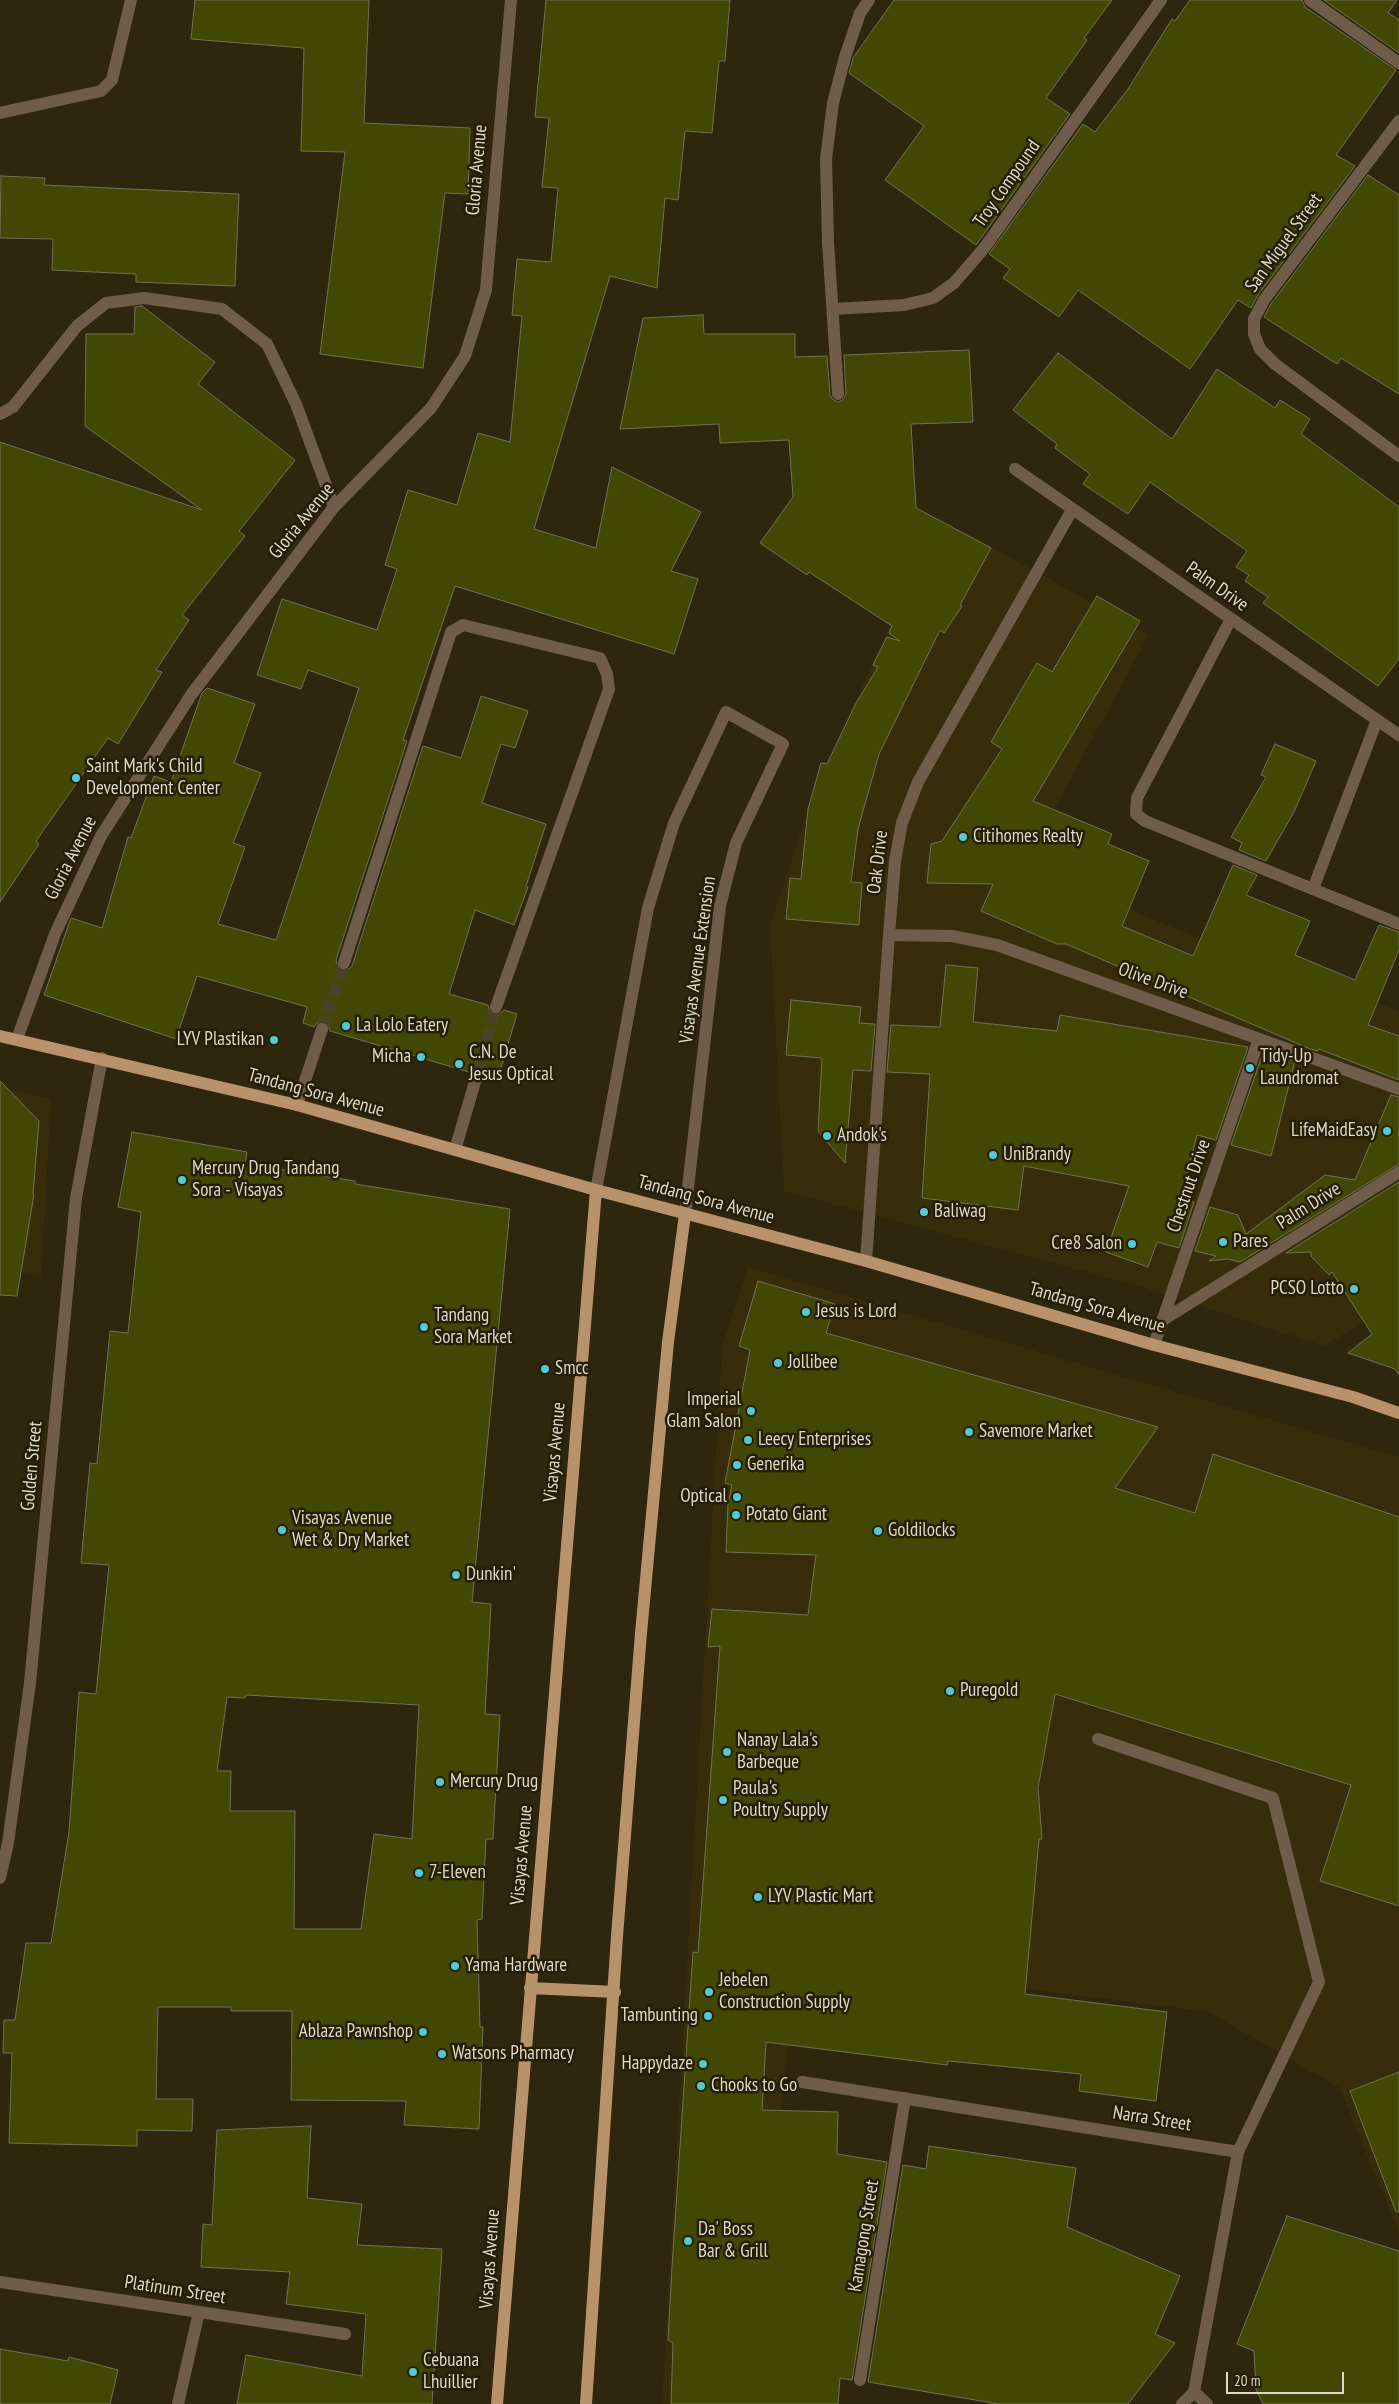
<!DOCTYPE html>
<style>
body{margin:0}
#map{position:relative;width:1399px;height:2404px;overflow:hidden;background:#2f270d;font-family:"PT Sans Narrow",sans-serif}
canvas{display:block}
.scale{position:absolute;left:1226px;top:2372px;width:118px;height:22px;box-sizing:border-box;border:2px solid #ddd8c9;border-top:0;padding-left:6px;font-size:15px;line-height:18px;white-space:nowrap;color:#ddd8c9;-webkit-text-stroke:4px #251d04;paint-order:stroke}
</style>
<div id="map">
<canvas width="1399" height="2404"></canvas>
<div class="scale">20 m</div>
</div>
<script>
const ctx = document.querySelector('canvas').getContext('2d');
ctx.lineJoin = 'round';
function paint(path, color) {
  ctx.fillStyle = color;
  ctx.fill(path, 'evenodd');
}
function toPath(rows) {
  const path = new Path2D();
  for (const r of rows) {
    path.moveTo(r[0], r[1]);
    for (let i = 2; i < r.length; i += 2) path.lineTo(r[i], r[i + 1]);
  }
  return path;
}
function trace(path, color, width, dash) {
  ctx.strokeStyle = color;
  ctx.lineWidth = width;
  ctx.lineCap = dash ? 'butt' : 'round';
  ctx.setLineDash(dash || []);
  ctx.stroke(path);
}
function write(font, color, halo, rows, align = 'center') {
  ctx.font = font + ' "PT Sans Narrow",sans-serif';
  ctx.lineWidth = 5;
  ctx.setLineDash([]);
  ctx.textBaseline = 'middle';
  ctx.strokeStyle = halo;
  ctx.fillStyle = color;
  for (const [text, x, y, turn = 0] of rows) {
    ctx.save();
    ctx.translate(x, y);
    ctx.rotate((+turn || 0) * Math.PI / 180);
    ctx.textAlign = isNaN(turn) ? turn : align;
    if (halo) ctx.strokeText(text, 0, 0);
    ctx.fillText(text, 0, 0);
    ctx.restore();
  }
}
const built = toPath([
 [938,517,1149,635,1023,866,1206,941,1399,1011,1399,1300,1324,1346,1139,1286,784,1191,770,925,810,804],
 [0,1087,51,1099,41,1277,0,1267],
 [748,1267,1399,1457,1399,2234,1340,2088,1209,2012,796,1960,753,2404,662,2404,722,1346]
]);
const building = toPath([
 [195,0,369,0,364,123,470,128,468,194,445,193,423,368,320,354,345,152,301,151,304,48,191,39,195,0],
 [546,0,730,0,725,61,719,61,712,133,685,131,678,200,665,198,657,288,610,276,534,529,596,548,612,467,701,512,671,571,698,579,674,654,455,586,403,740,407,741,336,960,338,968,342,971,349,969,352,966,423,746,461,758,481,696,528,711,515,748,501,744,482,803,546,824,526,886,528,887,514,925,475,910,449,994,488,1005,490,1012,494,1015,501,1013,504,1010,517,1014,497,1081,485,1077,485,1073,480,1067,475,1067,469,1072,330,1031,328,1024,324,1021,317,1023,314,1027,303,1023,307,1007,197,976,176,1039,44,995,71,918,102,928,128,837,131,838,154,776,171,782,202,693,207,688,255,704,234,763,261,773,233,843,245,847,218,924,276,940,359,688,308,670,301,689,257,675,282,599,377,630,397,569,385,565,408,490,457,505,478,433,510,442,522,316,512,315,517,259,551,262,558,188,542,187,549,118,535,117,546,0],
 [894,0,1112,0,1084,38,1087,40,1046,98,1070,114,976,245,885,180,924,126,849,73,853,58,894,0],
 [1190,0,1302,0,1305,7,1396,70,1336,155,1355,166,1258,295,1251,308,1238,300,1190,369,1078,290,1059,317,1003,278,1010,269,989,254,1083,124,1095,132,1128,89,1172,19,1175,21,1190,0],
 [1324,0,1397,0,1388,13,1399,20,1399,53,1324,0],
 [1368,175,1399,195,1399,394,1341,358,1337,364,1264,317,1271,304,1368,175],
 [1,176,45,178,44,185,239,194,235,286,136,282,136,274,52,270,53,239,0,238,1,176],
 [142,306,215,362,198,384,295,460,239,531,245,536,182,615,189,620,156,670,162,672,118,744,108,738,36,841,39,844,0,902,0,442,202,510,85,426,86,334,134,334,135,307,142,306],
 [703,315,704,334,795,334,795,357,827,356,830,395,832,399,838,402,843,400,846,394,844,355,969,350,973,422,911,424,916,508,991,548,960,605,962,606,944,633,940,630,879,754,858,829,851,882,862,883,859,925,786,919,790,878,801,879,808,809,821,763,827,764,855,705,878,667,873,665,887,637,900,641,889,633,892,626,809,572,807,575,760,543,793,497,789,440,720,443,719,424,620,429,643,318,703,315],
 [1058,353,1172,439,1217,369,1275,408,1280,400,1310,419,1301,434,1399,507,1399,659,1378,686,1263,603,1268,597,1245,581,1249,575,1236,567,1247,551,1150,482,1128,514,1083,484,1090,474,1055,448,1057,444,1013,410,1058,353],
 [1097,596,1140,621,1033,801,1112,834,1108,844,1149,861,1122,926,1193,956,1233,865,1257,875,1246,895,1310,921,1295,955,1355,980,1379,925,1399,932,1399,950,1368,1025,1399,1036,1399,1080,1319,1049,1318,1051,1310,1049,1066,944,1057,944,981,911,993,884,927,883,931,844,942,841,1002,749,991,742,1037,663,1052,672,1097,596],
 [1275,744,1316,761,1294,812,1266,861,1239,850,1242,843,1231,837,1266,777,1261,775,1275,744],
 [946,965,978,968,973,1022,1057,1031,1060,1015,1248,1047,1216,1140,1197,1135,1181,1198,1194,1202,1179,1248,1157,1242,1148,1267,1106,1252,1129,1186,1024,1166,1018,1210,922,1198,930,1074,887,1072,891,1025,940,1027,946,965],
 [791,1000,861,1007,859,1023,875,1024,871,1071,853,1070,845,1163,818,1131,822,1058,786,1055,791,1000],
 [1264,1050,1295,1061,1271,1156,1231,1145,1264,1050],
 [0,1081,39,1121,33,1194,34,1194,17,1296,0,1295,0,1081],
 [1391,1095,1399,1097,1399,1164,1240,1262,1228,1259,1209,1261,1216,1256,1195,1251,1210,1207,1238,1215,1246,1234,1325,1175,1355,1180,1391,1095],
 [132,1132,247,1152,245,1164,355,1181,355,1184,510,1209,472,1602,491,1604,485,1714,500,1715,493,1839,486,1839,482,1919,477,1920,480,2027,483,2027,479,2129,404,2125,406,2101,291,2100,292,2011,231,2011,231,2007,158,2007,156,2099,193,2099,192,2131,137,2130,137,2146,9,2143,12,2053,3,2053,4,2020,15,2020,26,1943,51,1943,69,1832,79,1692,96,1694,109,1565,81,1563,90,1463,97,1464,110,1331,128,1333,141,1212,118,1207,132,1132],
 [246,1695,419,1705,412,1839,374,1834,361,1929,294,1929,295,1811,230,1811,231,1771,217,1771,227,1697,245,1698,246,1695],
 [1399,1182,1399,1375,1395,1369,1348,1353,1372,1334,1332,1272,1329,1275,1311,1256,1311,1252,1286,1253,1399,1182],
 [758,1281,835,1304,826,1333,1158,1427,1115,1488,1195,1513,1213,1454,1399,1517,1399,1906,1320,1881,1351,1785,1055,1694,1038,1788,1042,1839,1039,1839,1025,1994,1167,2012,1156,2101,1079,2091,1081,2074,948,2061,947,2065,766,2042,762,2110,838,2112,837,2154,887,2162,852,2380,840,2378,838,2404,671,2404,673,2343,668,2340,672,2267,693,1952,698,1953,720,1646,708,1647,712,1609,808,1615,816,1555,726,1552,728,1504,732,1485,725,1483,750,1350,739,1346,758,1281],
 [1399,2072,1399,2212,1396,2212,1350,2091,1399,2072],
 [311,2126,307,2198,362,2204,357,2245,442,2249,432,2404,237,2404,246,2355,362,2376,366,2314,286,2304,290,2272,201,2267,203,2224,212,2225,217,2130,311,2126],
 [929,2146,1076,2168,1067,2227,1180,2276,1155,2334,1175,2343,1128,2404,999,2404,868,2382,903,2165,926,2169,929,2146],
 [1287,2216,1399,2251,1399,2404,1263,2404,1256,2389,1254,2351,1237,2344,1287,2216],
 [0,2349,68,2361,69,2357,118,2370,110,2404,0,2404,0,2349]
]);
const minorTunnel = toPath([
 [322,1029,344,963],
 [477,1075,496,1007]
]);
const minor = toPath([
 [1310,0,1399,63],
 [0,113,101,91,112,80,131,0],
 [1399,121,1264,300,1254,319,1254,334,1260,349,1275,364,1399,456],
 [833,309,904,305,933,298,954,283,985,247,1161,0],
 [838,394,828,242,826,159,833,103,845,57,860,13,869,0],
 [0,414,13,407,77,326,106,303,144,298,222,309,267,344,296,404,334,507],
 [1015,469,1399,735],
 [1231,619,1137,798,1136,814,1145,821,1399,924],
 [1313,889,1377,720],
 [889,935,952,936,997,945,1399,1089],
 [344,963,451,632,463,625,600,658,607,674,609,689,496,1007],
 [17,1039,55,934,101,836,191,695,334,507,431,408,465,356,486,290,511,0],
 [297,1105,322,1029],
 [455,1150,477,1075],
 [596,1190,648,908,674,823,726,712,783,744,736,843,720,906,685,1214],
 [866,1261,889,935,895,861,902,823,918,782,1072,510],
 [1163,1320,1399,1172],
 [1154,1345,1259,1039],
 [1098,1739,1273,1798,1319,1982,1238,2152],
 [0,1878,8,1843,30,1683,76,1198,102,1058],
 [802,2082,1238,2152,1194,2392,1182,2404],
 [0,2282,345,2334],
 [860,2380,905,2098],
 [1194,2392,1207,2404],
 [178,2404,199,2312]
]);
const major = toPath([
 [0,1036,297,1105,596,1190,866,1261,1154,1345,1353,1397,1399,1413],
 [530,1988,615,1992],
 [497,2404,596,1190],
 [586,2404,617,1936,641,1633,668,1342,685,1214]
]);
const markers = [
 [76,778,5,"#52cbd7"],
 [963,837,5,"#52cbd7"],
 [346,1026,5,"#52cbd7"],
 [274,1040,5,"#52cbd7"],
 [421,1057,5,"#52cbd7"],
 [459,1064,5,"#52cbd7"],
 [1250,1068,5,"#52cbd7"],
 [1387,1131,5,"#52cbd7"],
 [827,1136,5,"#52cbd7"],
 [993,1155,5,"#52cbd7"],
 [182,1180,5,"#52cbd7"],
 [924,1212,5,"#52cbd7"],
 [1223,1242,5,"#52cbd7"],
 [1132,1244,5,"#52cbd7"],
 [1354,1289,5,"#52cbd7"],
 [806,1312,5,"#52cbd7"],
 [424,1327,5,"#52cbd7"],
 [778,1363,5,"#52cbd7"],
 [545,1369,5,"#52cbd7"],
 [751,1411,5,"#52cbd7"],
 [969,1432,5,"#52cbd7"],
 [748,1440,5,"#52cbd7"],
 [737,1465,5,"#52cbd7"],
 [737,1497,5,"#52cbd7"],
 [736,1515,5,"#52cbd7"],
 [282,1530,5,"#52cbd7"],
 [878,1531,5,"#52cbd7"],
 [456,1575,5,"#52cbd7"],
 [950,1691,5,"#52cbd7"],
 [727,1752,5,"#52cbd7"],
 [440,1782,5,"#52cbd7"],
 [723,1800,5,"#52cbd7"],
 [419,1873,5,"#52cbd7"],
 [758,1897,5,"#52cbd7"],
 [455,1966,5,"#52cbd7"],
 [709,1992,5,"#52cbd7"],
 [708,2016,5,"#52cbd7"],
 [423,2032,5,"#52cbd7"],
 [442,2054,5,"#52cbd7"],
 [703,2064,5,"#52cbd7"],
 [701,2086,5,"#52cbd7"],
 [688,2241,5,"#52cbd7"],
 [413,2372,5,"#52cbd7"]
];
const streetNames = [
 ["Gloria Avenue",477,170,-85],
 ["Troy Compound",1007,184,-55],
 ["San Miguel Street",1284,243,-54],
 ["Gloria Avenue",302,521,-51],
 ["Palm Drive",1217,587,35],
 ["Gloria Avenue",71,858,-63],
 ["Oak Drive",878,862,-83],
 ["Visayas Avenue Extension",698,960,-82],
 ["Olive Drive",1153,981,20],
 ["Tandang Sora Avenue",316,1093,15],
 ["Chestnut Drive",1189,1186,-71],
 ["Tandang Sora Avenue",706,1200,15],
 ["Palm Drive",1309,1206,-32],
 ["Tandang Sora Avenue",1097,1308,16],
 ["Visayas Avenue",555,1452,-85],
 ["Golden Street",32,1466,-85],
 ["Visayas Avenue",522,1855,-85],
 ["Narra Street",1152,2119,9],
 ["Kamagong Street",864,2236,-81],
 ["Visayas Avenue",490,2259,-86],
 ["Platinum Street",175,2290,9]
];
const poiNames = [
 ["Saint Mark's Child",86,767],
 ["Development Center",86,789],
 ["Citihomes Realty",973,837],
 ["La Lolo Eatery",356,1026],
 ["LYV Plastikan",264,1040,"right"],
 ["C.N. De",469,1053],
 ["Jesus Optical",469,1075],
 ["Micha",411,1057,"right"],
 ["Tidy-Up",1260,1057],
 ["Laundromat",1260,1079],
 ["LifeMaidEasy",1377,1131,"right"],
 ["Andok's",837,1136],
 ["UniBrandy",1003,1155],
 ["Mercury Drug Tandang",192,1169],
 ["Sora - Visayas",192,1191],
 ["Baliwag",934,1212],
 ["Pares",1233,1242],
 ["Cre8 Salon",1122,1244,"right"],
 ["PCSO Lotto",1344,1289,"right"],
 ["Jesus is Lord",816,1312],
 ["Tandang",434,1316],
 ["Sora Market",434,1338],
 ["Jollibee",788,1363],
 ["Smcc",555,1369],
 ["Imperial",741,1400,"right"],
 ["Glam Salon",741,1422,"right"],
 ["Savemore Market",979,1432],
 ["Leecy Enterprises",758,1440],
 ["Generika",747,1465],
 ["Optical",727,1497,"right"],
 ["Potato Giant",746,1515],
 ["Visayas Avenue",292,1519],
 ["Wet & Dry Market",292,1541],
 ["Goldilocks",888,1531],
 ["Dunkin'",466,1575],
 ["Puregold",960,1691],
 ["Nanay Lala's",737,1741],
 ["Barbeque",737,1763],
 ["Mercury Drug",450,1782],
 ["Paula's",733,1789],
 ["Poultry Supply",733,1811],
 ["7-Eleven",429,1873],
 ["LYV Plastic Mart",768,1897],
 ["Yama Hardware",465,1966],
 ["Jebelen",719,1981],
 ["Construction Supply",719,2003],
 ["Tambunting",698,2016,"right"],
 ["Ablaza Pawnshop",413,2032,"right"],
 ["Watsons Pharmacy",452,2054],
 ["Happydaze",693,2064,"right"],
 ["Chooks to Go",711,2086],
 ["Da' Boss",698,2230],
 ["Bar & Grill",698,2252],
 ["Cebuana",423,2361],
 ["Lhuillier",423,2383]
];
paint(built, '#372d0b');
paint(building, '#434704');
trace(building, '#6f7256', 1);
trace(minorTunnel, '#494229', 12, [12, 6]);
trace(minor, '#6f5d4a', 12);
trace(major, '#b7926a', 12);
for (const [x, y, r, color] of markers) {
  const dot = new Path2D();
  dot.arc(x, y, r, 0, 2 * Math.PI);
  ctx.fillStyle = color;
  ctx.fill(dot);
  trace(dot, '#251d04', 2);
}
write('19px', '#ddd8c9', '#251d04', streetNames);
write('19px', '#ddd8c9', '#251d04', poiNames, 'left');
</script>
